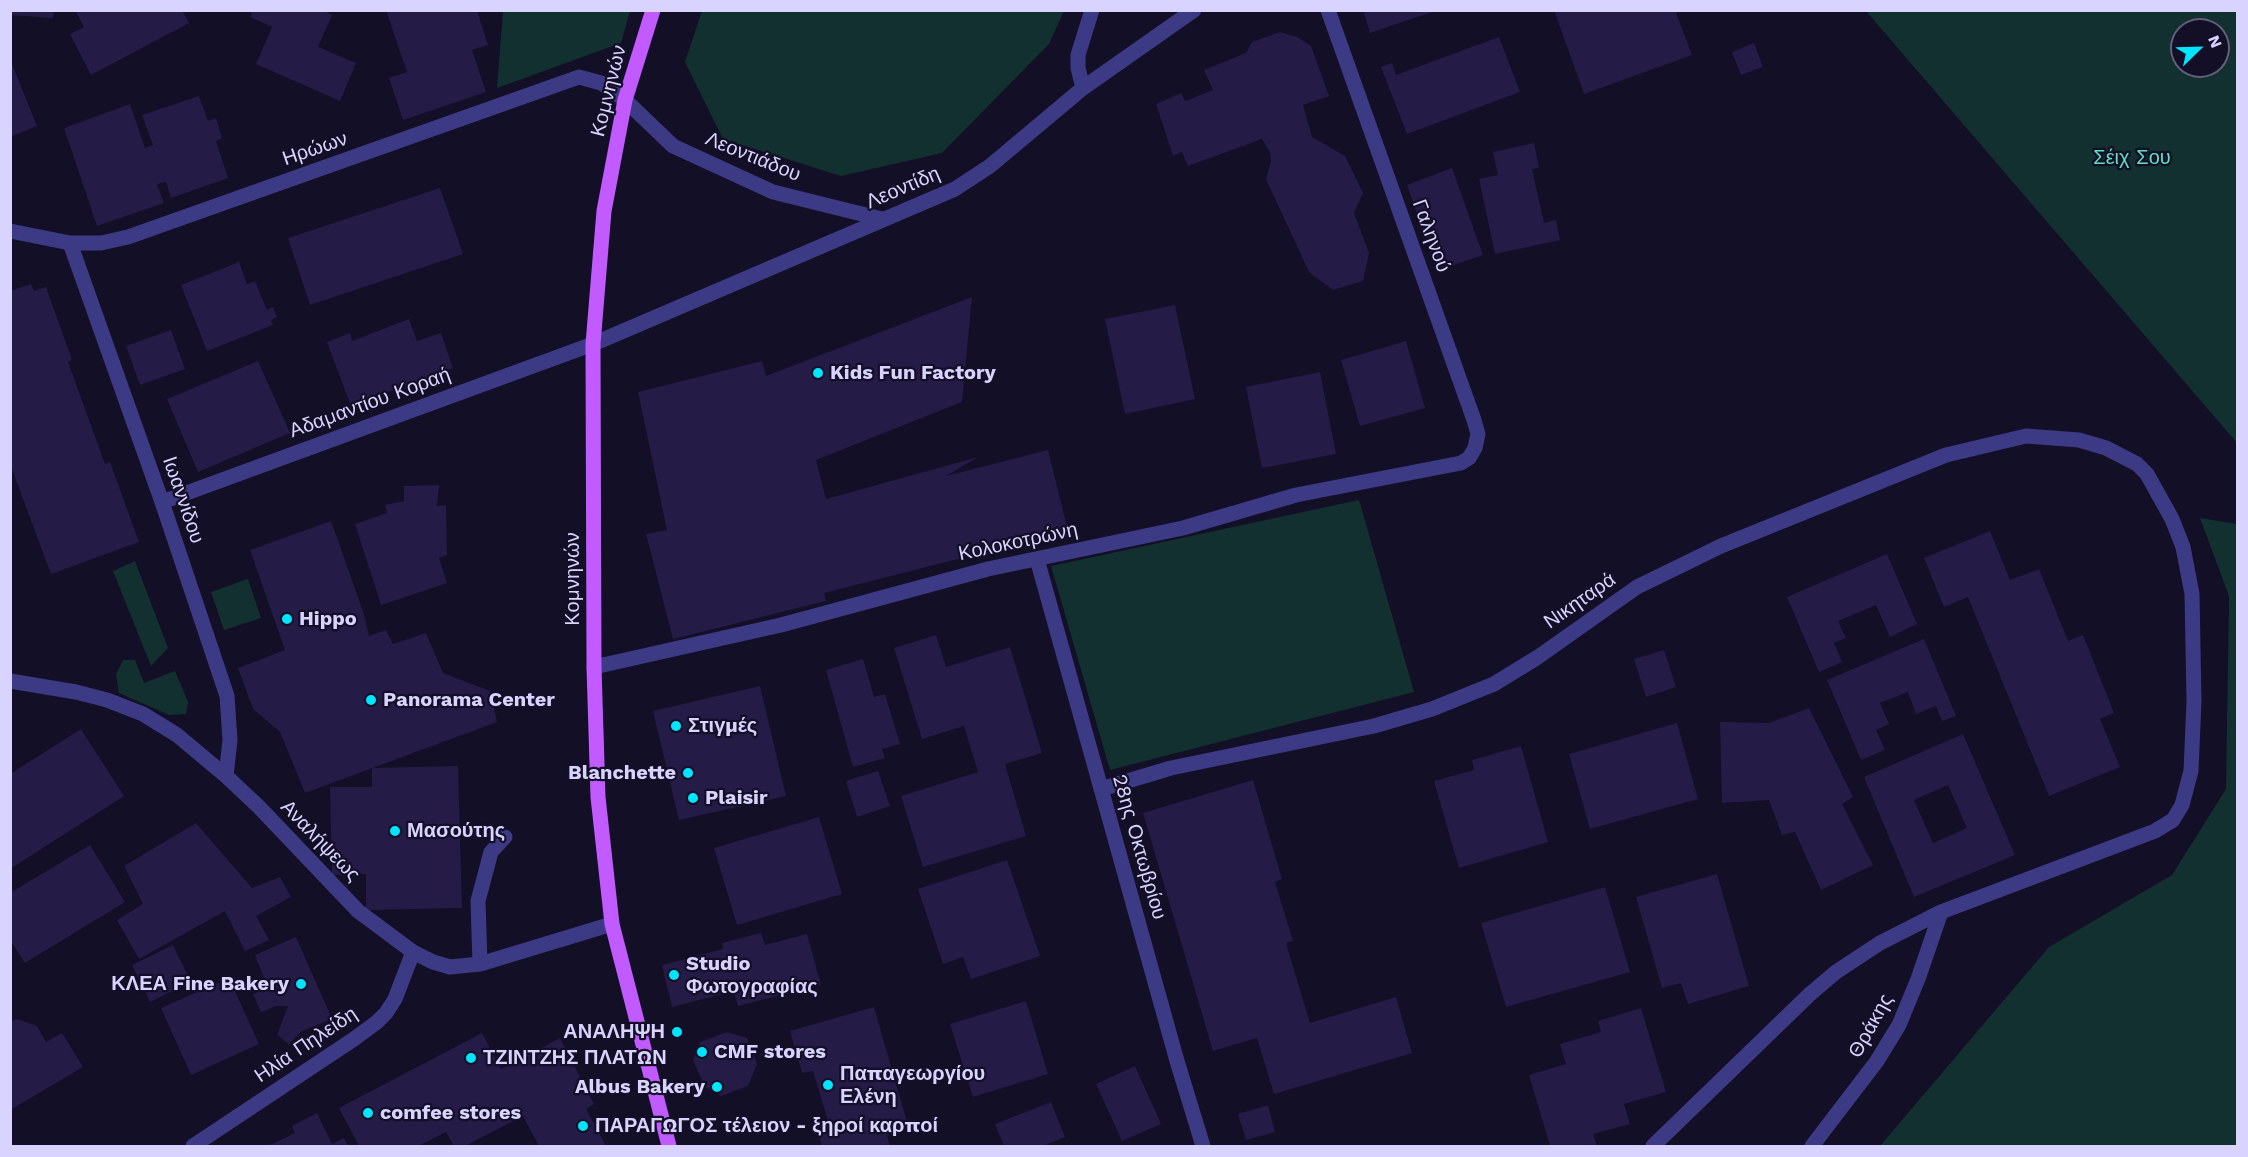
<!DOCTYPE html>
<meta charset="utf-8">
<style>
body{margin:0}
#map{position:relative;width:2248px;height:1157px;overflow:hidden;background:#130f26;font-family:"Work Sans",sans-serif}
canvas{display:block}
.frame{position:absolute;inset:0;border:12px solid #d9d4ff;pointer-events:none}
.north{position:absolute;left:2170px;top:18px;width:60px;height:60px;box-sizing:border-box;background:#130f26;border:2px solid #625e7d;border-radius:50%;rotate:67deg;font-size:16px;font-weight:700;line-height:24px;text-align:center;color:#d9d4ff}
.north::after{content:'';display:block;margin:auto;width:21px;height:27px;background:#00e5ff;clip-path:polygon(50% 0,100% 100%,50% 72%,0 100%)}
</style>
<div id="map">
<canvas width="2248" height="1157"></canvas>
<div class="frame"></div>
<div class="north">N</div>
</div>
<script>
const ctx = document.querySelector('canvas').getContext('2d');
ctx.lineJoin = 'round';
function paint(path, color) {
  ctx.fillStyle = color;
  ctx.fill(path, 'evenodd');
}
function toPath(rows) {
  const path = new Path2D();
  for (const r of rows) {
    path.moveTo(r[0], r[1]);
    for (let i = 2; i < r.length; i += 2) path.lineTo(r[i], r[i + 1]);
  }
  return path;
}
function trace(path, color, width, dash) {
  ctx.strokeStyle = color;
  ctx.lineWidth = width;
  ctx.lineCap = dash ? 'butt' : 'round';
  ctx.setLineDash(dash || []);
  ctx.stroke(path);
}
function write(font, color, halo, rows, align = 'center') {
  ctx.font = font + ' "Work Sans",sans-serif';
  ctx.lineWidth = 4.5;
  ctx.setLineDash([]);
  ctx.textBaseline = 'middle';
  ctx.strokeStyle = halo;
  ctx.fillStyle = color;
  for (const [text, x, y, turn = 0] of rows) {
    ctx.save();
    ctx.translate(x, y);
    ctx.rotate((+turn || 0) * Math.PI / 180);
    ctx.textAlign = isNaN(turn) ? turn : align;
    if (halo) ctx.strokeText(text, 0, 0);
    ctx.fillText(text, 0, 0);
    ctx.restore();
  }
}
const green = toPath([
 [503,11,503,10,630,11,621,43,497,88],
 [702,11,702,10,1064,11,1049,44,942,153,841,176,723,139,685,62],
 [1866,11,2237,11,2237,443],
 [2182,30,2218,30,2218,66,2182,66],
 [1359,500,1414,692,1110,770,1051,566],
 [2200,518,2237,524,2237,1146,1880,1146,2049,947,2172,875,2226,789,2229,596],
 [135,561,168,648,151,666,113,571],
 [248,579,261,618,224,630,211,592],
 [123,660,135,660,144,683,175,671,188,702,186,714,169,715,119,693,116,674]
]);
const building = toPath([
 [10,10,54,10,53,18,10,15],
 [75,10,182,10,189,23,91,75,70,34,84,27],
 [253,10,322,10,332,15,318,47,356,63,340,101,256,64,272,27,250,17],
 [386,10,477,10,488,45,472,50,486,92,403,120,389,78,407,72],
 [1363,10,1435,10,1435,11,1370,33],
 [1554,10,1684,10,1676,13,1692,55,1584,94],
 [1280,32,1297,37,1311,46,1329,96,1303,105,1312,137,1345,156,1363,193,1354,213,1369,253,1363,281,1333,290,1309,272,1266,179,1271,161,1270,152,1262,139,1188,166,1182,152,1173,156,1156,104,1181,93,1185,101,1213,90,1204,70,1246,53,1252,42],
 [1499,37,1520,92,1407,134,1381,67,1392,63,1396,75],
 [1754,43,1763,67,1741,75,1732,52],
 [10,59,37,126,10,137],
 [199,96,208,121,216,118,222,138,216,141,228,178,171,198,166,182,157,184,164,203,97,226,64,128,130,104,145,148,153,145,142,115],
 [1534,143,1539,168,1532,169,1544,223,1556,220,1560,240,1495,254,1479,179,1498,175,1493,152],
 [1452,168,1483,255,1437,271,1407,185],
 [440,188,463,254,310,305,288,238],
 [239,262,247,284,255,281,267,310,273,307,277,317,271,320,273,325,207,351,181,285],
 [31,284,34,291,46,287,72,360,68,362,105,464,110,462,139,542,51,574,10,464,10,291],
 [972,297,962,402,816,460,826,499,978,457,946,476,1048,450,1068,531,824,593,826,601,673,639,646,534,667,530,638,392,762,361,766,376],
 [1175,305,1195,399,1125,414,1105,319],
 [409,319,417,341,441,333,453,368,351,406,327,342,350,333,352,341],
 [171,330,185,369,140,385,126,346],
 [1406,341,1425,408,1360,426,1341,360],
 [258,361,290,433,198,472,167,399],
 [1320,372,1336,454,1262,468,1246,387],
 [439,485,437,506,446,505,447,555,439,558,447,583,381,605,355,524,387,513,385,505,404,501,404,486],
 [331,521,363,611,369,636,386,630,393,644,426,633,443,673,490,691,497,722,305,793,280,732,253,709,238,668,285,650,250,550],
 [1990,531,2010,580,2039,569,2068,641,2083,635,2114,713,2100,719,2120,767,2049,796,1968,597,1944,607,1924,558],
 [1887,554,1917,624,1890,637,1876,605,1838,621,1846,638,1834,643,1842,662,1819,672,1787,597],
 [936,635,946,667,1010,647,1042,753,1005,764,1026,836,923,867,901,796,978,772,964,726,922,739,894,648],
 [1924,639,1956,716,1942,721,1936,706,1916,714,1908,692,1880,703,1889,724,1876,730,1885,750,1861,760,1827,680],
 [1664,650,1676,687,1646,697,1634,659],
 [863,659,874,697,885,694,900,744,882,749,885,758,853,767,826,670],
 [760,686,786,796,679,820,653,711],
 [1809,708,1853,797,1842,804,1873,865,1821,890,1795,832,1782,835,1769,800,1722,803,1720,722,1769,723],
 [1677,723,1698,799,1590,829,1569,754],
 [81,729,124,796,10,869,10,774],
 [1963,734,2015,855,1914,897,1864,777],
 [1948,785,1967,828,1933,843,1914,800],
 [1521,746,1548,842,1459,868,1434,781,1474,770,1472,760],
 [458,766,462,908,366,910,366,874,332,875,330,787,372,787,372,768],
 [878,771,890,806,857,817,846,781],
 [1253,780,1282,879,1275,882,1293,941,1286,943,1310,1023,1396,997,1412,1053,1274,1094,1257,1038,1213,1051,1143,813],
 [819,817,842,894,737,925,714,848],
 [196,823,252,888,280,877,291,897,256,916,269,940,245,951,225,911,139,959,117,920,143,904,124,866],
 [90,845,125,902,25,963,10,940,10,893],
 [1007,860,1040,956,971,979,963,957,943,964,918,889],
 [1717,874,1749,986,1688,1004,1681,983,1662,988,1636,897],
 [1605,887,1630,972,1506,1007,1481,923],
 [761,933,765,945,807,934,821,985,738,1006,734,991,672,1007,662,965,723,949,722,943],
 [296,937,332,1019,302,1031,289,1044,277,1035,288,1006,276,1006,261,1012,253,994,268,988,255,955],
 [173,945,191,982,150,1002,132,965],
 [229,978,259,1044,191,1075,161,1008],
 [1026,1001,1048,1074,973,1097,950,1024],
 [874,1007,909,1129,887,1135,890,1146,822,1146,817,1128,829,1124,813,1071,802,1073,790,1031],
 [1641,1008,1666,1092,1624,1104,1630,1124,1593,1134,1597,1146,1550,1146,1529,1075,1566,1064,1560,1044,1601,1032,1598,1021],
 [17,1019,37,1026,46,1042,62,1033,83,1067,10,1110,10,1022],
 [727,1032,747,1038,757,1064,748,1086,721,1096,705,1087,693,1060,700,1042],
 [482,1033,501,1069,560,1038,594,1104,586,1109,606,1146,539,1146,523,1116,465,1146,454,1146,446,1132,418,1146,359,1146,339,1108],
 [1135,1066,1161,1124,1122,1141,1096,1084],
 [1051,1102,1065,1137,1043,1146,1004,1146,995,1124],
 [1268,1105,1275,1132,1246,1140,1238,1114],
 [317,1113,332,1144,344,1138,348,1146,268,1146,295,1133,292,1126]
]);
const minor = toPath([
 [1083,88,1078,68,1078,55,1092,10],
 [10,231,70,243,101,243,128,237,579,77,601,83,625,100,673,146,773,192,882,219],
 [70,243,162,502,227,696,230,740,226,776],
 [162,502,593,344,955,189,990,166,1083,88,1194,10],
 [1037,559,1177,1061,1203,1146],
 [594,667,781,625,988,569,1183,528,1296,495,1461,463,1469,458,1475,448,1478,434,1474,420,1328,10],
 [10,681,76,692,107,700,143,714,177,735,226,776,259,807,358,911,413,952,433,962,450,967,480,964,612,924],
 [1101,789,1171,768,1374,726,1432,709,1494,684,1538,657,1637,587,1721,546,1946,455,2026,436,2079,440,2106,448,2137,464,2147,474,2172,519,2183,547,2192,594,2194,701,2191,771,2182,805,2173,820,2155,831,1941,912,1880,943,1836,972,1810,994,1653,1146],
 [480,964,478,901,491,852,505,837],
 [193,1146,354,1039,377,1022,386,1013,395,999,413,952],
 [1812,1146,1877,1061,1899,1025,1918,979,1941,912]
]);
const major = toPath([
 [653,10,625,100,604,211,593,344,594,667,598,797,612,924,669,1146]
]);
const markers = [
 [818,373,6,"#00e5ff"],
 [287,619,6,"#00e5ff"],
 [371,700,6,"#00e5ff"],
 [676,726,6,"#00e5ff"],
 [688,773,6,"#00e5ff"],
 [693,798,6,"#00e5ff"],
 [395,831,6,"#00e5ff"],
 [674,975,6,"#00e5ff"],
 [301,984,6,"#00e5ff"],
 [677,1032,6,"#00e5ff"],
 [702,1052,6,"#00e5ff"],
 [471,1058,6,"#00e5ff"],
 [828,1085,6,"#00e5ff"],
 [717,1087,6,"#00e5ff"],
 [368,1113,6,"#00e5ff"],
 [583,1126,6,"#00e5ff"]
];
const streetNames = [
 ["Κομνηνών",609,91,-76],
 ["Ηρώων",315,149,-19],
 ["Λεοντιάδου",753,157,22],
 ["Λεοντίδη",903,188,-23],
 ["Γαληνού",1431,236,70],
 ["Αδαμαντίου Κοραή",370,403,-20],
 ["Ιωαννίδου",183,500,71],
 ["Κολοκοτρώνη",1018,542,-12],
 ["Κομνηνών",573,579,-90],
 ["Νικηταρά",1580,601,-35],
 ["Αναλήψεως",320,841,46],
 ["28ης Οκτωβρίου",1139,847,74],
 ["Θράκης",1871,1026,-61],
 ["Ηλία Πηλείδη",306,1045,-34]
];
const parkNames = [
 ["Σέιχ Σου",2132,158]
];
const poiNames = [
 ["Kids Fun Factory",830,373],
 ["Hippo",299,619],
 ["Panorama Center",383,700],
 ["Στιγμές",688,726],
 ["Blanchette",676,773,"right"],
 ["Plaisir",705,798],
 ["Μασούτης",407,831],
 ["Studio",686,964],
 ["Φωτογραφίας",686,987],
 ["ΚΛΕΑ Fine Bakery",289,984,"right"],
 ["ΑΝΑΛΗΨΗ",665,1032,"right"],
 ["CMF stores",714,1052],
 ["ΤΖΙΝΤΖΗΣ ΠΛΑΤΩΝ",483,1058],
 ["Παπαγεωργίου",840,1074],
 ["Ελένη",840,1097],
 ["Albus Bakery",705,1087,"right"],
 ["comfee stores",380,1113],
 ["ΠΑΡΑΓΩΓΟΣ τέλειον - ξηροί καρποί",595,1126]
];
paint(green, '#12302f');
paint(building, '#241b47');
trace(minor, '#3d3a85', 15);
trace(major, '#c25bff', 15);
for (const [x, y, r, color] of markers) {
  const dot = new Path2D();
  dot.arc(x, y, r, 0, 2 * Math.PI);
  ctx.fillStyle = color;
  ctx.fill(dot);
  trace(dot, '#130f26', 2);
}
write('20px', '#d9d4ff', '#130f26', streetNames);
write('20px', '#5fe0c0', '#130f26', parkNames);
write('bold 20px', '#d9d4ff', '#130f26', poiNames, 'left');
</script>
